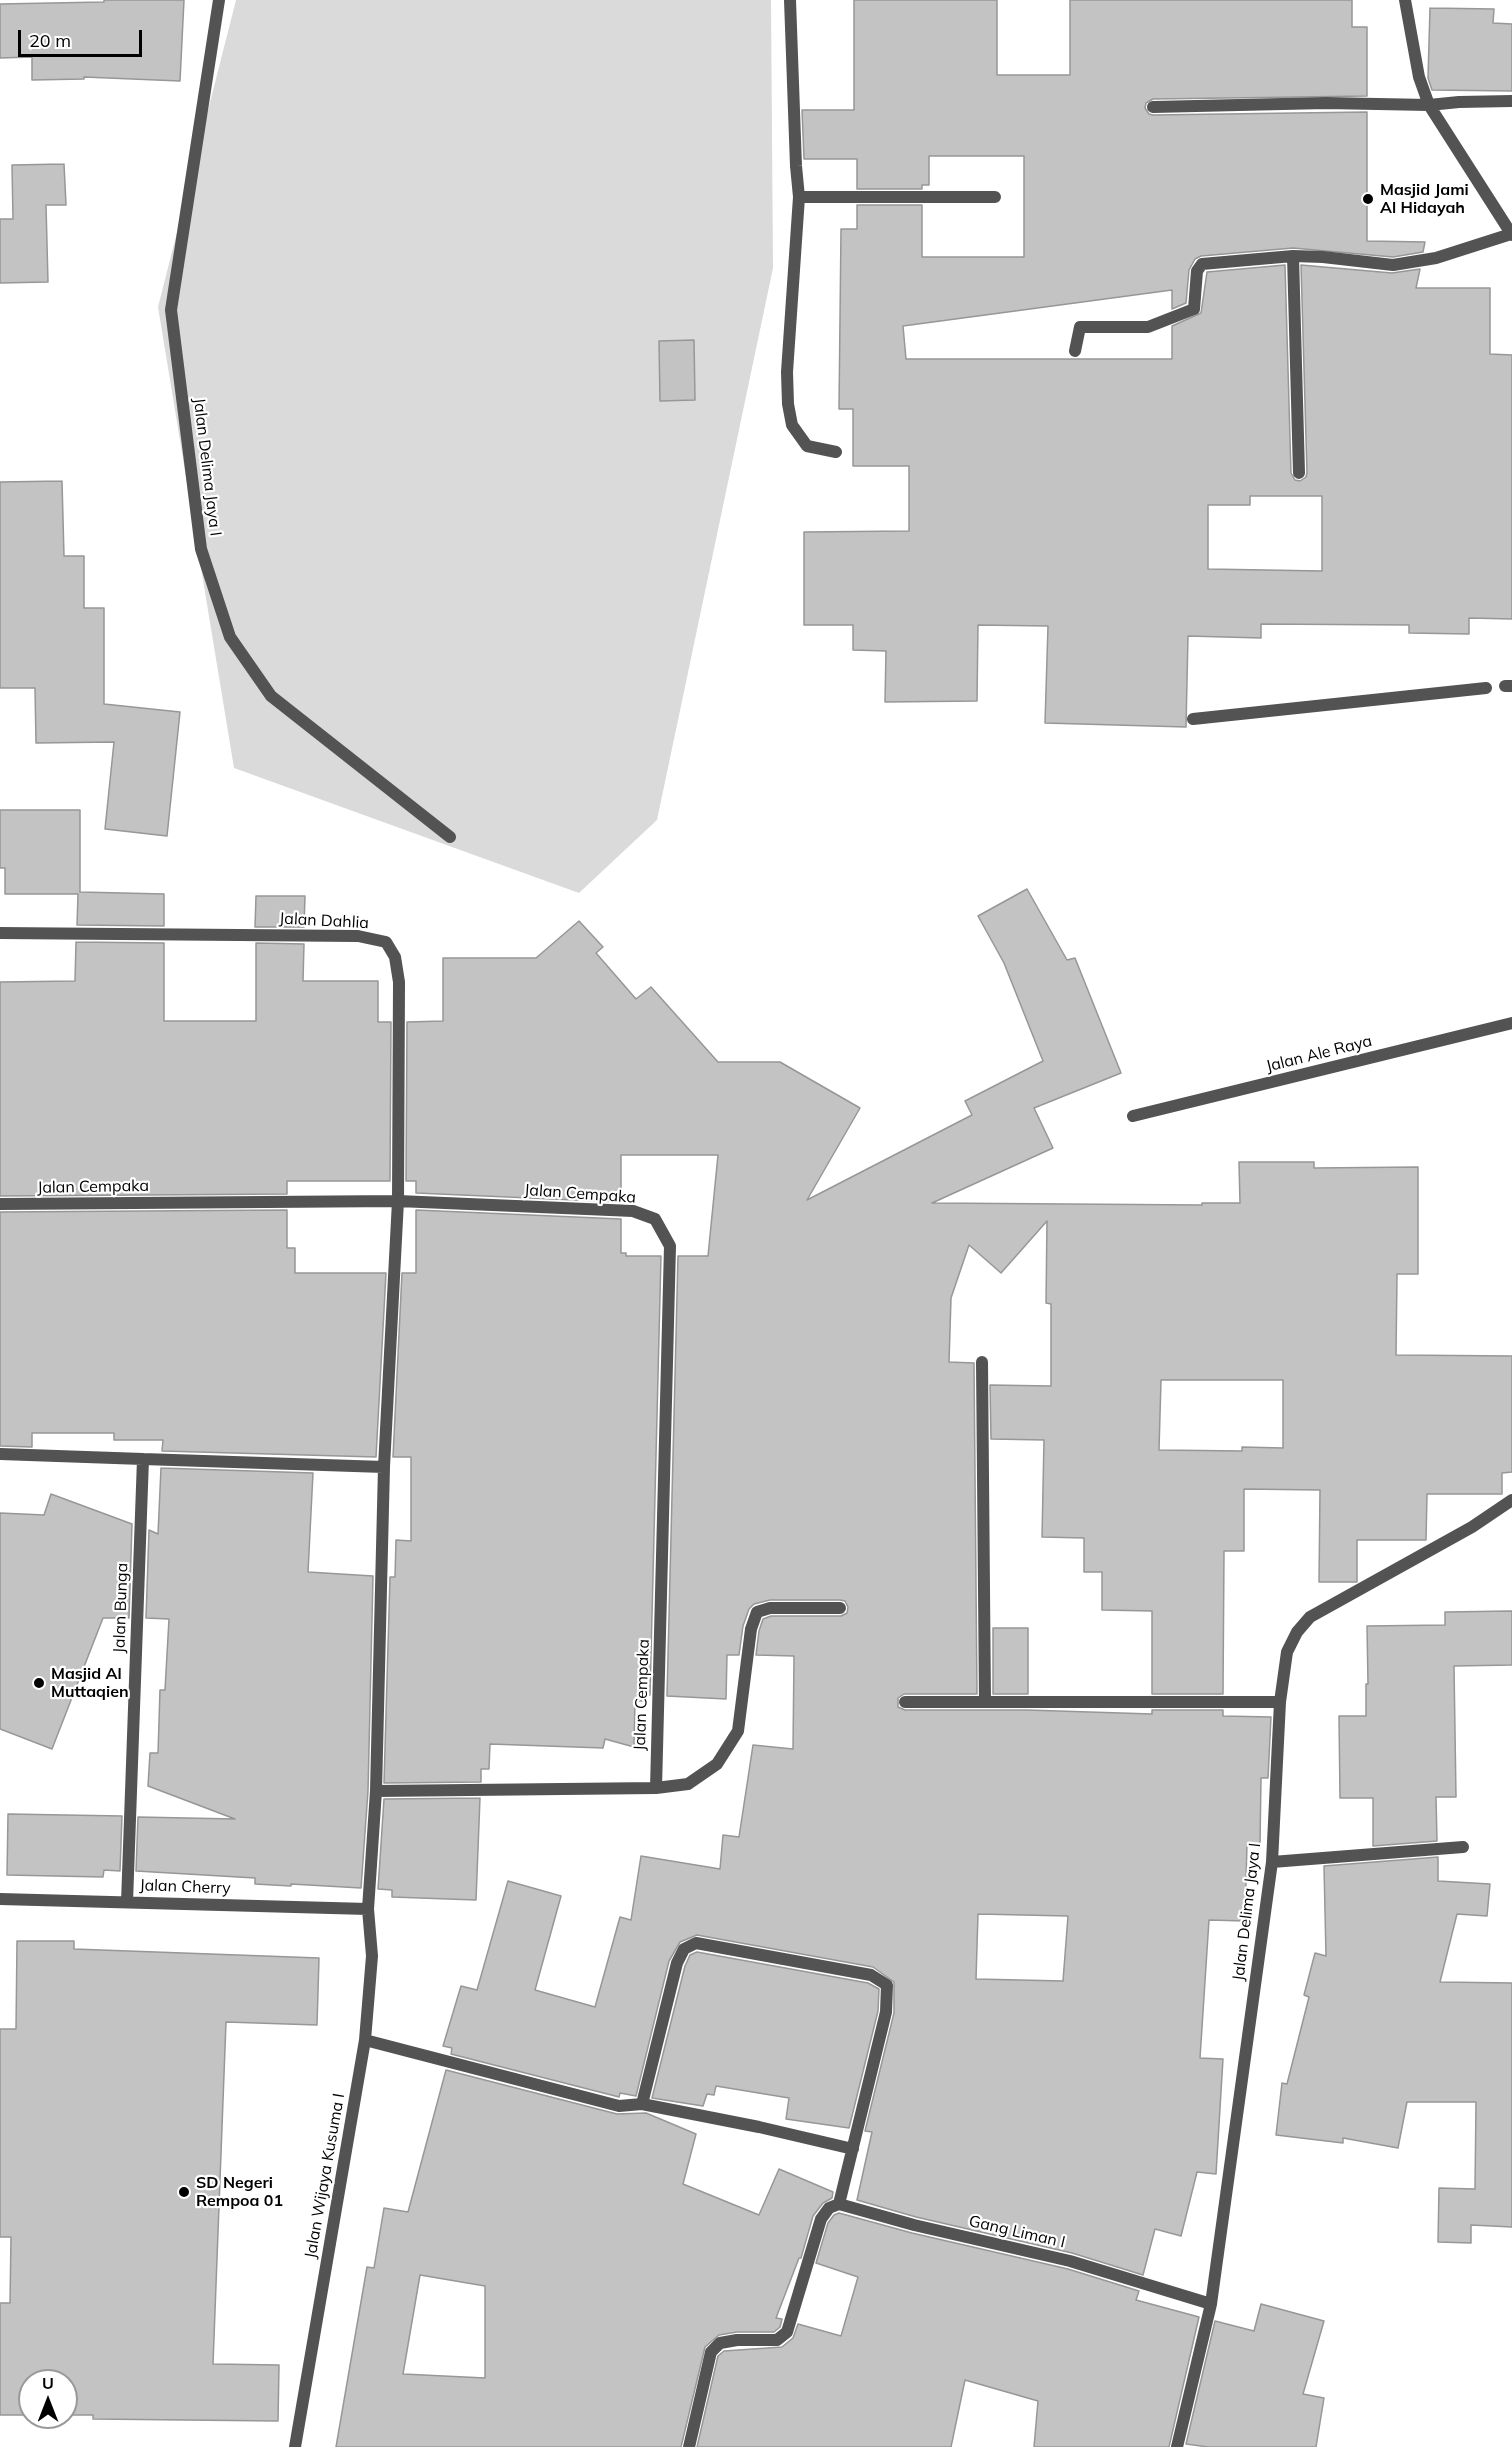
<!DOCTYPE html>
<style>
body{margin:0}
#map{position:relative;width:1512px;height:2447px;overflow:hidden;background:#fff;font-family:Mulish,sans-serif}
canvas{display:block}
.north{position:absolute;left:18px;top:2369px;width:60px;height:60px;box-sizing:border-box;background:#fff;border:2px solid #999;border-radius:50%;rotate:0deg;font-size:16px;font-weight:700;line-height:24px;text-align:center;color:#000}
.north::after{content:'';display:block;margin:auto;width:21px;height:27px;background:#000;clip-path:polygon(50% 0,100% 100%,50% 72%,0 100%)}
.scale{position:absolute;left:18px;top:30px;width:124px;height:27px;box-sizing:border-box;border:3px solid #000;border-top:0;padding-left:8px;font-size:18px;line-height:21px;white-space:nowrap;color:#000;-webkit-text-stroke:4px #fff;paint-order:stroke}
</style>
<div id="map">
<canvas width="1512" height="2447"></canvas>
<div class="north">U</div>
<div class="scale">20 m</div>
</div>
<script>
const ctx = document.querySelector('canvas').getContext('2d');
ctx.lineJoin = 'round';
function paint(path, color) {
  ctx.fillStyle = color;
  ctx.fill(path, 'evenodd');
}
function toPath(rows) {
  const path = new Path2D();
  for (const r of rows) {
    path.moveTo(r[0], r[1]);
    for (let i = 2; i < r.length; i += 2) path.lineTo(r[i], r[i + 1]);
  }
  return path;
}
function trace(path, color, width, dash) {
  ctx.strokeStyle = color;
  ctx.lineWidth = width;
  ctx.lineCap = dash ? 'butt' : 'round';
  ctx.setLineDash(dash || []);
  ctx.stroke(path);
}
function write(font, color, halo, rows, align = 'center') {
  ctx.font = font + ' Mulish,sans-serif';
  ctx.lineWidth = 4.5;
  ctx.setLineDash([]);
  ctx.textBaseline = 'middle';
  ctx.strokeStyle = halo;
  ctx.fillStyle = color;
  for (const [text, x, y, turn = 0] of rows) {
    ctx.save();
    ctx.translate(x, y);
    ctx.rotate((+turn || 0) * Math.PI / 180);
    ctx.textAlign = isNaN(turn) ? turn : align;
    if (halo) ctx.strokeText(text, 0, 0);
    ctx.fillText(text, 0, 0);
    ctx.restore();
  }
}
const green = toPath([
 [236,0,771,0,773,268,657,820,579,893,234,768,158,307]
]);
const building = toPath([
 [104,0,184,0,180,81,84,77,84,79,32,80,32,57,0,58,0,4,104,2,104,0],
 [854,0,997,0,997,75,1070,75,1070,0,1352,0,1352,27,1367,27,1367,96,1153,99,1146,103,1145,108,1149,114,1153,115,1367,112,1367,241,1425,242,1423,252,1393,257,1293,248,1201,256,1195,259,1189,270,1186,303,1172,309,1172,290,903,326,906,359,1172,359,1172,326,1201,313,1207,272,1285,265,1291,473,1295,480,1300,481,1306,477,1307,473,1301,265,1392,273,1420,269,1416,288,1490,288,1490,354,1512,355,1512,619,1469,618,1469,634,1409,633,1409,625,1261,624,1261,638,1188,636,1186,727,1045,723,1048,626,978,625,977,701,885,702,886,651,853,650,853,625,804,625,804,532,909,531,909,466,853,466,853,409,839,409,841,229,857,229,857,205,922,205,922,257,1024,257,1024,156,929,156,929,185,922,185,922,189,857,189,857,159,804,159,802,110,854,110,854,0],
 [1250,496,1322,496,1322,571,1208,569,1208,505,1250,505,1250,496],
 [1430,8,1494,9,1493,23,1512,24,1512,91,1432,90,1428,78,1430,8],
 [64,164,66,205,46,205,48,282,0,283,0,219,13,219,12,165,64,164],
 [694,340,695,400,660,401,659,341,694,340],
 [62,481,64,556,84,556,84,608,104,608,104,704,180,712,167,836,105,829,114,742,36,743,35,688,0,688,0,482,62,481],
 [0,810,80,810,80,892,164,894,164,926,77,925,78,894,5,894,5,868,0,868,0,810],
 [1027,889,1067,960,1075,958,1121,1073,1034,1108,1053,1148,932,1203,1202,1205,1202,1203,1240,1203,1239,1162,1314,1162,1314,1168,1418,1167,1418,1274,1397,1274,1396,1355,1512,1356,1512,1472,1502,1473,1502,1494,1427,1494,1426,1540,1357,1540,1357,1582,1319,1582,1320,1490,1244,1489,1244,1551,1224,1551,1223,1694,1152,1694,1152,1611,1102,1610,1102,1572,1084,1572,1084,1538,1042,1537,1044,1440,991,1439,990,1385,1051,1386,1051,1304,1046,1303,1047,1221,1001,1273,969,1245,951,1298,949,1362,974,1363,977,1694,904,1694,898,1698,898,1707,905,1710,1027,1710,1152,1714,1152,1710,1223,1710,1223,1716,1271,1717,1268,1778,1261,1778,1260,1845,1247,1844,1245,1921,1209,1920,1200,2058,1223,2059,1216,2174,1197,2172,1181,2236,1155,2229,1143,2275,1072,2253,916,2217,857,2200,872,2132,865,2131,894,2013,894,1982,873,1967,697,1935,680,1942,669,1961,636,2096,620,2093,619,2097,451,2054,452,2048,443,2046,461,1986,477,1990,508,1881,561,1896,535,1990,595,2007,620,1917,631,1920,641,1856,720,1869,723,1835,739,1837,753,1745,793,1749,794,1656,756,1655,759,1631,763,1619,771,1616,841,1616,847,1613,848,1607,845,1601,840,1600,770,1600,754,1604,749,1609,743,1626,739,1655,727,1655,726,1699,667,1696,678,1256,708,1256,718,1155,621,1155,621,1202,416,1193,416,1181,406,1181,407,1022,443,1021,443,958,536,958,579,921,603,947,596,953,636,999,651,987,718,1062,780,1062,860,1108,807,1200,972,1115,965,1101,1043,1061,1004,963,978,916,1027,889],
 [1161,1380,1283,1380,1283,1448,1242,1447,1242,1451,1159,1450,1161,1380],
 [978,1914,1068,1916,1063,1981,976,1979,978,1914],
 [256,896,305,896,304,927,255,927,256,896],
 [76,942,164,943,164,1021,256,1021,256,943,304,944,303,981,378,981,378,1022,391,1022,390,1181,287,1181,287,1194,0,1196,0,982,75,981,76,942],
 [287,1210,287,1248,295,1248,295,1273,386,1273,376,1457,162,1451,163,1440,114,1440,114,1433,32,1433,32,1447,0,1446,0,1212,287,1210],
 [416,1210,621,1219,621,1253,626,1253,626,1256,661,1256,650,1695,642,1695,642,1701,635,1701,634,1747,605,1739,603,1748,490,1744,489,1769,481,1769,481,1782,384,1783,390,1577,395,1577,396,1540,411,1541,411,1457,393,1457,402,1273,416,1273,416,1210],
 [161,1468,313,1473,308,1572,373,1576,368,1791,361,1888,291,1884,291,1886,255,1884,255,1878,136,1871,138,1817,235,1819,148,1786,150,1753,158,1753,160,1690,165,1690,169,1619,146,1618,149,1530,158,1534,161,1468],
 [51,1494,132,1524,129,1618,103,1618,52,1749,0,1729,0,1513,44,1515,51,1494],
 [1512,1611,1512,1665,1454,1666,1456,1797,1436,1797,1437,1841,1373,1846,1373,1798,1340,1798,1339,1716,1366,1716,1366,1684,1368,1684,1367,1626,1445,1625,1445,1612,1512,1611],
 [993,1628,1028,1628,1028,1694,993,1694,993,1628],
 [480,1798,476,1900,392,1897,392,1890,378,1889,384,1799,480,1798],
 [8,1814,122,1816,120,1871,104,1870,103,1877,7,1875,8,1814],
 [1438,1857,1438,1881,1490,1884,1487,1916,1457,1914,1440,1982,1512,1983,1512,2227,1471,2225,1471,2243,1438,2242,1439,2188,1475,2189,1476,2102,1407,2102,1398,2148,1343,2138,1343,2143,1276,2135,1282,2083,1287,2084,1309,1997,1304,1995,1315,1953,1326,1956,1324,1866,1438,1857],
 [17,1941,74,1941,74,1949,319,1958,317,2025,226,2022,213,2364,279,2365,278,2421,93,2419,93,2415,66,2415,66,2381,30,2381,30,2415,0,2415,0,2303,10,2303,11,2237,0,2237,0,2029,16,2029,17,1941],
 [697,1952,868,1983,879,1989,878,2011,849,2128,786,2119,789,2098,716,2086,714,2095,707,2094,703,2106,652,2098,685,1966,690,1955,697,1952],
 [446,2070,617,2114,646,2113,696,2134,683,2184,759,2215,779,2169,833,2192,832,2198,823,2203,813,2216,801,2258,799,2258,776,2318,782,2319,780,2327,774,2332,737,2332,719,2335,705,2347,681,2447,336,2447,367,2267,374,2268,384,2208,408,2212,446,2070],
 [420,2275,485,2286,485,2378,403,2374,420,2275],
 [839,2213,912,2233,1068,2269,1139,2291,1136,2300,1199,2317,1169,2447,1034,2447,1038,2401,965,2380,951,2447,697,2447,718,2356,724,2351,782,2347,793,2338,798,2324,841,2336,858,2277,816,2263,828,2223,834,2215,839,2213],
 [1261,2304,1324,2321,1303,2394,1324,2398,1316,2447,1208,2447,1186,2444,1215,2321,1254,2331,1261,2304]
]);
const lane = toPath([
 [1505,686,1512,686],
 [1193,719,1486,688]
]);
const street = toPath([
 [219,0,171,310,201,549,230,637,271,696,450,837],
 [790,0,796,166,799,197,787,372,788,404,792,425,807,446,836,452],
 [1405,0,1419,77,1429,105,1512,235],
 [1153,107,1326,103,1429,105,1459,102,1512,101],
 [799,197,995,197],
 [1293,256,1299,473],
 [1075,351,1080,327,1148,327,1194,309,1197,271,1202,264,1293,256,1323,257,1393,265,1436,258,1511,234],
 [0,933,358,936,386,942,395,957,399,982,398,1201,384,1467,376,1791,368,1909,372,1956,365,2040,295,2447],
 [1133,1116,1512,1023],
 [0,1204,398,1201,633,1211,655,1219,670,1246,656,1788],
 [982,1362,985,1702],
 [0,1454,143,1459,127,1902],
 [143,1459,384,1467],
 [905,1702,1280,1702],
 [376,1791,656,1788,688,1784,717,1764,738,1731,751,1629,757,1612,770,1608,840,1608],
 [1272,1862,1463,1847],
 [0,1899,368,1909],
 [365,2040,619,2106,642,2104,677,1963,684,1949,696,1943,871,1975,887,1985,886,2012,839,2204],
 [642,2104,759,2127,853,2149],
 [689,2447,711,2352,720,2343,737,2340,777,2340,787,2332,821,2219,829,2208,839,2204,914,2225,1070,2261,1211,2304],
 [1177,2447,1211,2304,1272,1862,1280,1702,1287,1652,1297,1632,1310,1617,1472,1527,1512,1500]
]);
const markers = [
 [1368,199,6,"#000"],
 [39,1683,6,"#000"],
 [184,2192,6,"#000"]
];
const poiNames = [
 ["Masjid Jami",1380,190],
 ["Al Hidayah",1380,208],
 ["Masjid Al",51,1674],
 ["Muttaqien",51,1692],
 ["SD Negeri",196,2183],
 ["Rempoa 01",196,2201]
];
const streetNames = [
 ["Jalan Delima Jaya I",207,467,83],
 ["Jalan Dahlia",324,921,3],
 ["Jalan Ale Raya",1319,1054,-14],
 ["Jalan Cempaka",93,1187,-1],
 ["Jalan Cempaka",580,1194,4],
 ["Jalan Bunga",121,1608,-88],
 ["Jalan Cempaka",642,1695,-88],
 ["Jalan Cherry",185,1887,2],
 ["Jalan Delima Jaya I",1247,1912,-83],
 ["Jalan Wijaya Kusuma I",325,2176,-80],
 ["Gang Liman I",1017,2232,13]
];
paint(green, '#dadada');
paint(building, '#c3c3c3');
trace(building, '#979797', 1.5);
trace(lane, '#535353', 12);
trace(street, '#535353', 12);
for (const [x, y, r, color] of markers) {
  const dot = new Path2D();
  dot.arc(x, y, r, 0, 2 * Math.PI);
  ctx.fillStyle = color;
  ctx.fill(dot);
  trace(dot, '#fff', 2);
}
write('bold 16px', '#000', '#fff', poiNames, 'left');
write('16px', '#000', '#fff', streetNames);
</script>
